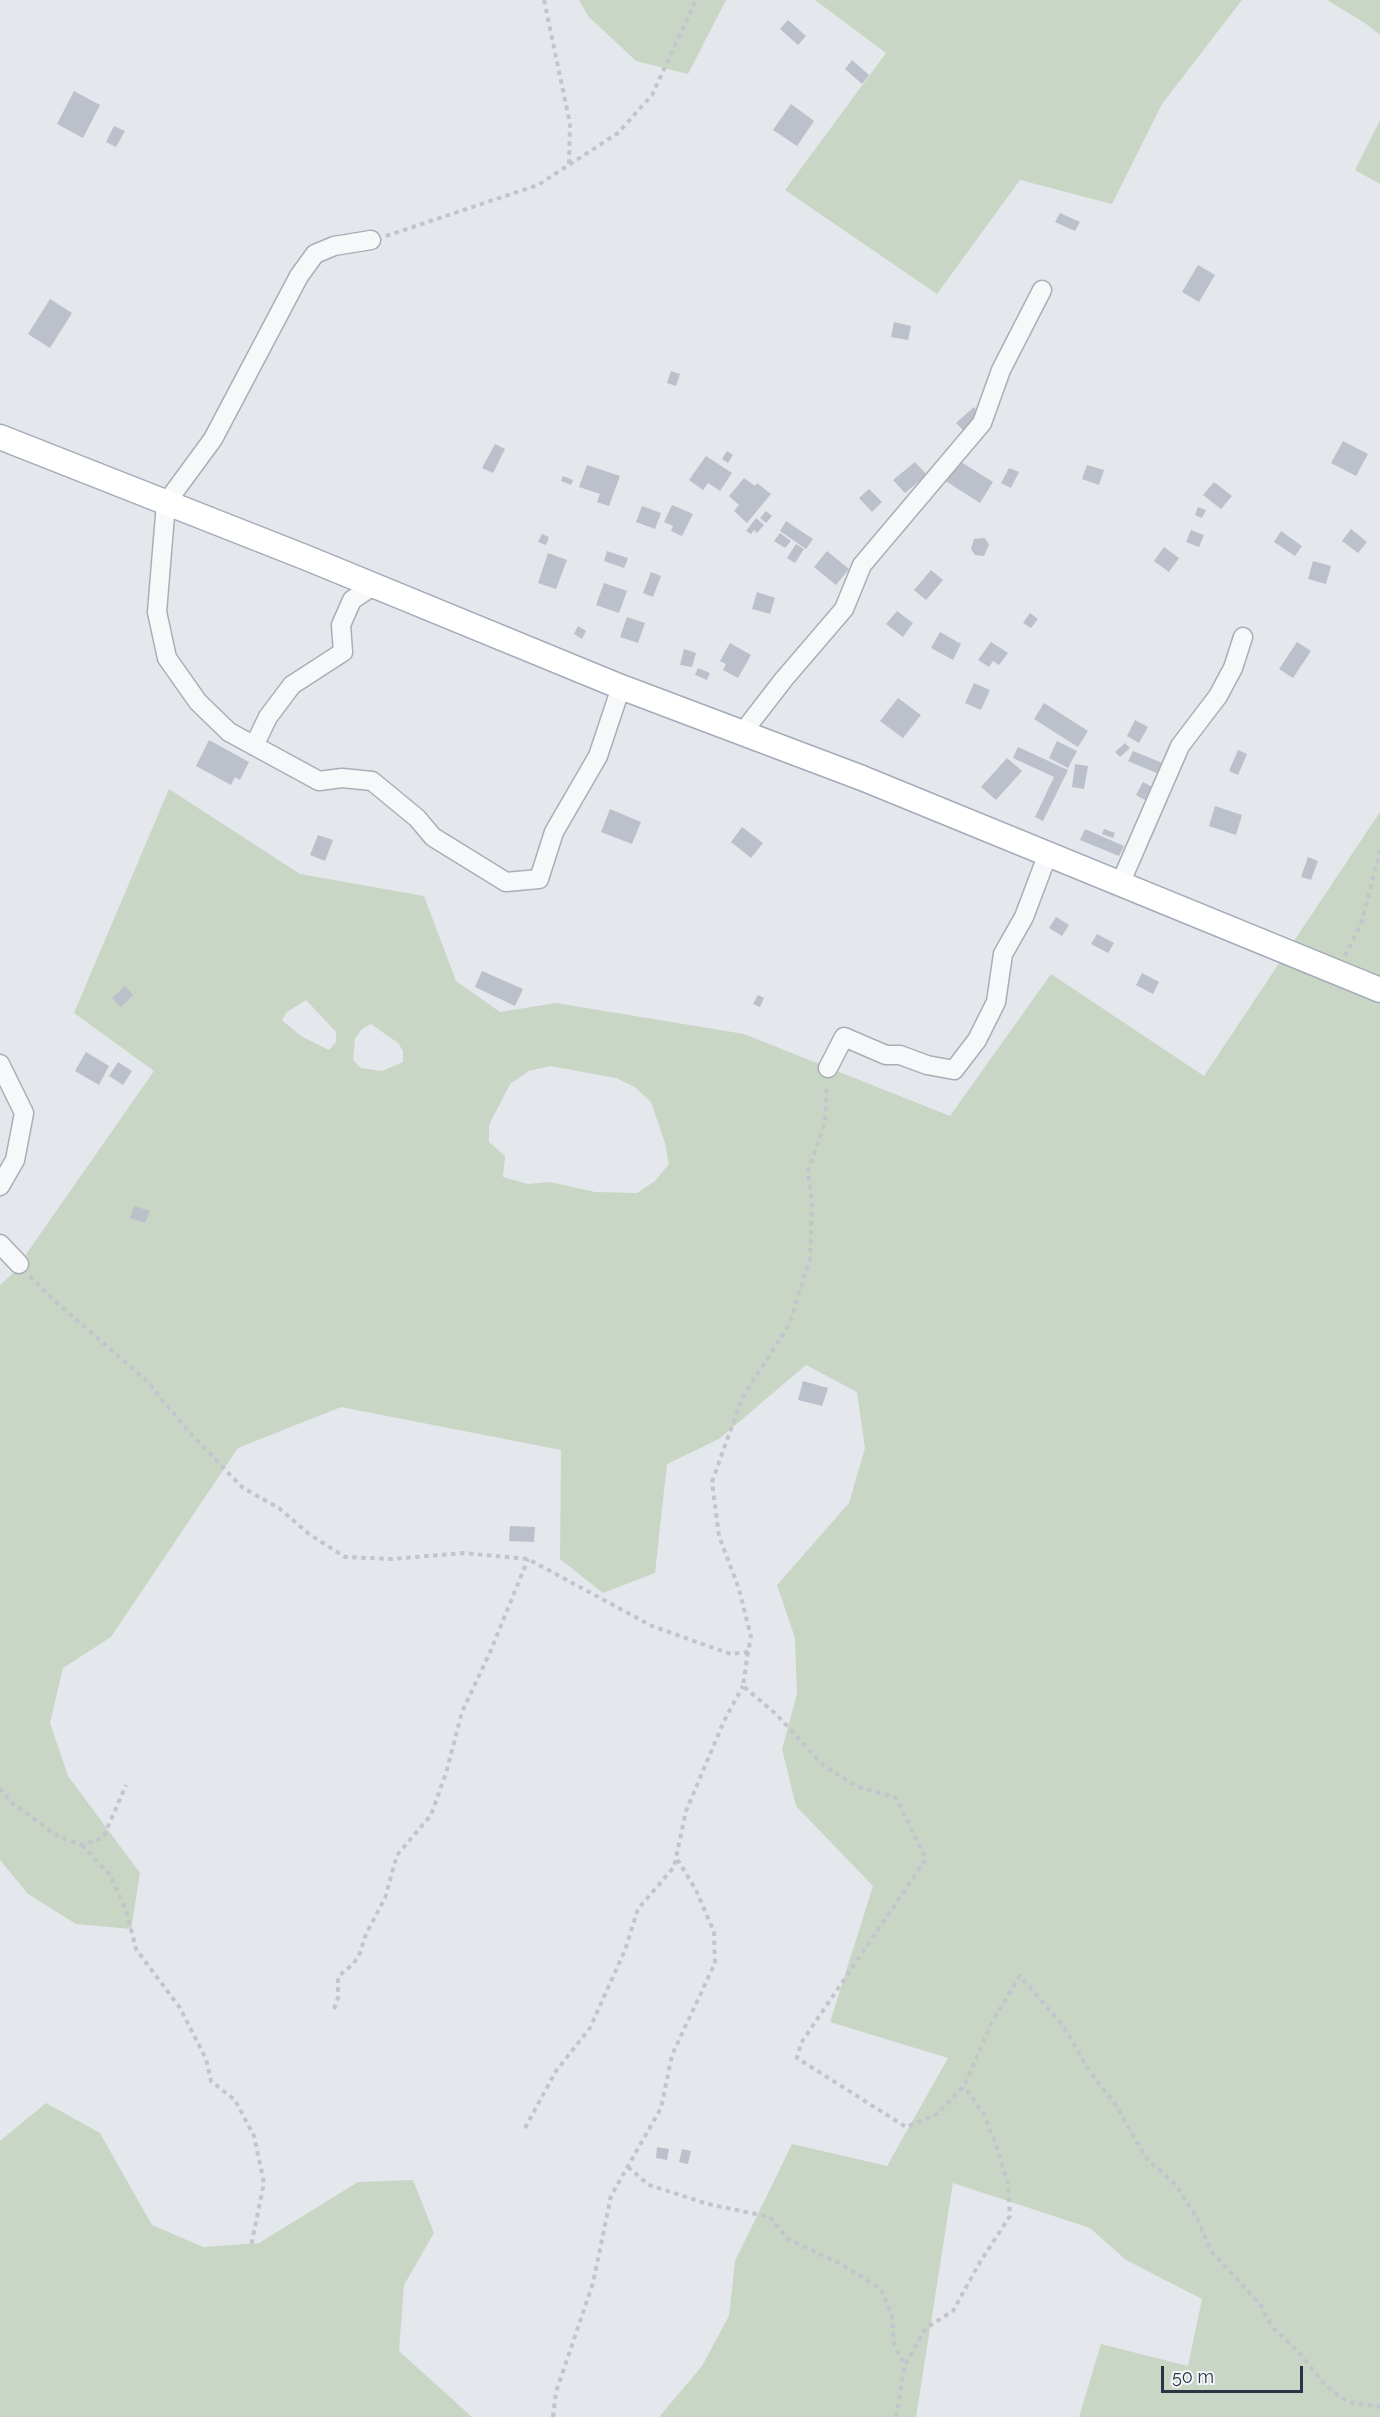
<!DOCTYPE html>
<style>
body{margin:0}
#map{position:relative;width:1380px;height:2417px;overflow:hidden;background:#e4e7ec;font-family:Raleway,sans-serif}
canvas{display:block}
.scale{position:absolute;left:1161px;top:2366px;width:142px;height:27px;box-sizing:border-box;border:3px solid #2b3445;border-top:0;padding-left:8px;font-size:18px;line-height:21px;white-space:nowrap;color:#2b3445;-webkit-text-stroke:4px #f4f6f9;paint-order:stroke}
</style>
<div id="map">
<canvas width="1380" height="2417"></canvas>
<div class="scale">50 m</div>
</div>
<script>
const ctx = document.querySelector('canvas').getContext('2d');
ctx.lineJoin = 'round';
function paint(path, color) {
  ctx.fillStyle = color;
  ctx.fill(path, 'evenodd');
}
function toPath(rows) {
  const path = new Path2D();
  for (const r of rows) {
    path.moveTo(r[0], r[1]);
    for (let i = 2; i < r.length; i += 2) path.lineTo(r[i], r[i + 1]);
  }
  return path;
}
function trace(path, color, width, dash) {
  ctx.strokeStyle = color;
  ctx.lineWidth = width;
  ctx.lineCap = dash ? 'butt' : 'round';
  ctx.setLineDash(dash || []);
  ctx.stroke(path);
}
const green = toPath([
 [579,0,726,0,688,74,636,61,588,16],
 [815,0,1242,0,1162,104,1112,204,1020,180,937,294,785,190,886,53],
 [1327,0,1380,0,1380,35,1365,23],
 [1380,120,1380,184,1355,170],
 [169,789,300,874,424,896,456,981,500,1012,556,1003,744,1034,950,1116,1051,974,1204,1076,1380,812,1380,2417,1079,2417,1101,2344,1188,2366,1202,2299,1126,2260,1090,2228,953,2183,916,2417,659,2417,702,2366,729,2316,735,2261,792,2144,887,2166,948,2058,830,2022,873,1886,796,1806,782,1749,797,1694,795,1638,777,1585,849,1503,865,1448,857,1392,806,1365,719,1439,667,1464,655,1573,603,1593,560,1559,561,1450,341,1407,238,1448,111,1637,63,1668,50,1723,68,1776,140,1873,131,1929,76,1924,28,1894,0,1860,0,1285,13,1273,154,1071,74,1013],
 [306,1000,336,1032,336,1042,329,1050,301,1036,282,1020,287,1012],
 [371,1024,398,1043,403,1051,403,1062,382,1071,361,1068,353,1060,355,1038,362,1029],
 [550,1066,616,1078,635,1087,651,1102,665,1143,669,1164,655,1181,637,1193,595,1192,550,1182,528,1184,503,1177,505,1156,489,1142,489,1125,510,1084,529,1071],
 [46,2103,100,2133,152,2225,203,2247,259,2243,358,2182,413,2180,434,2233,404,2285,399,2351,472,2417,0,2417,0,2141]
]);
const building = toPath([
 [788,20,806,36,798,45,780,29],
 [852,60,869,75,862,84,845,69],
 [74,91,100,105,83,138,57,124],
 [791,104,814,121,797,146,773,130],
 [114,126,125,131,116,147,106,142],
 [1060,213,1080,222,1075,231,1055,222],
 [1198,265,1215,275,1199,302,1182,292],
 [50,299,72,313,50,348,28,334],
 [894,322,911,326,908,340,891,337],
 [671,371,680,374,676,386,667,383],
 [974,407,980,415,963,430,956,423],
 [1343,441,1368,454,1356,476,1331,463],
 [495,444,505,449,493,473,482,468],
 [727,451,733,455,728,463,722,459],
 [706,456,732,473,720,491,708,483,703,490,689,480],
 [958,460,993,482,980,503,944,480],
 [915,462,927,475,905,493,893,480],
 [587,465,620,476,609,506,597,502,600,494,579,487],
 [1087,465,1104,470,1099,485,1082,479],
 [1009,468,1019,472,1011,488,1001,483],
 [563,476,573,480,571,485,561,481],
 [744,478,755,486,757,483,771,494,747,523,734,511,739,505,729,496],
 [1214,482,1232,496,1221,509,1203,495],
 [869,489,882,502,872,512,859,498],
 [672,505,693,514,682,536,671,531,673,526,664,522],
 [642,506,661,513,655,529,636,522],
 [1198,507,1206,510,1202,518,1195,515],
 [766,511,772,516,766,523,760,518],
 [756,518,764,525,757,533,754,530,751,534,746,531],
 [786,521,813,539,806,549,780,531],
 [1351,529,1367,542,1358,553,1342,541],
 [1191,530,1204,535,1199,547,1186,542],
 [1281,531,1302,546,1295,556,1274,542],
 [780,533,791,541,785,548,774,541],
 [542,534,549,537,546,545,538,542],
 [985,538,989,545,984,556,975,555,971,549,974,539],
 [796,544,804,549,795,563,787,558],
 [1164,547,1179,558,1169,572,1154,561],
 [607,551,628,558,624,568,604,561],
 [827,551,849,569,836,585,814,567],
 [548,553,567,560,556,589,538,583],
 [1313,561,1331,566,1326,584,1308,579],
 [931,570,943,580,926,600,914,590],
 [651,572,661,576,653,597,643,593],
 [604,583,627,591,619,613,596,605],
 [757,592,775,598,770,614,752,609],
 [897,611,913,623,903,637,886,624],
 [1030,613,1038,619,1031,628,1023,623],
 [627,617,645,623,638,643,620,637],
 [578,626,586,631,582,639,574,634],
 [940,632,961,644,953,660,931,648],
 [991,642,1008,653,999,665,993,661,989,667,978,660],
 [1297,642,1311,651,1293,678,1279,669],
 [730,643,751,655,738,678,723,670,726,664,720,661],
 [684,649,696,653,692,667,680,665],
 [698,668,710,673,707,680,695,675],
 [974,683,990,690,981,710,965,703],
 [898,698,921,715,903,738,880,721],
 [1044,703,1088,731,1078,747,1034,719],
 [1135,720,1148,727,1139,743,1127,736],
 [209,740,249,762,240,780,235,777,231,785,196,766],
 [1057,741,1077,751,1068,768,1049,758],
 [1125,743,1130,748,1120,757,1115,752],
 [1018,747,1068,770,1043,821,1035,817,1054,777,1013,758],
 [1238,750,1247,754,1238,775,1229,771],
 [1133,751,1165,764,1161,775,1128,761],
 [1007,758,1022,771,996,800,981,787],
 [1075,764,1088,766,1084,789,1072,787],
 [1143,782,1152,787,1145,800,1136,795],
 [1215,806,1242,815,1236,835,1209,826],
 [610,809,641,822,632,844,601,832],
 [742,827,763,843,751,858,731,842],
 [1085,829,1124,846,1119,856,1080,840],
 [1104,829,1115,833,1113,838,1102,834],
 [318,835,333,840,325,861,310,855],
 [1308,857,1318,861,1311,880,1301,877],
 [1056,917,1069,925,1062,936,1049,928],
 [1097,934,1114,943,1108,953,1091,944],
 [482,971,523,989,515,1006,475,987],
 [1142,973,1159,982,1153,994,1136,985],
 [125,986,133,995,121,1007,112,998],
 [758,995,764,998,760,1007,753,1004],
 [86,1052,109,1066,99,1085,75,1071],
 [118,1062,132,1071,123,1085,109,1076],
 [134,1206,150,1211,145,1223,130,1218],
 [803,1381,828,1388,822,1406,798,1400],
 [510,1526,535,1527,534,1542,509,1541],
 [657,2147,669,2149,667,2160,656,2158],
 [682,2149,691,2151,688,2164,679,2162]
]);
const path = toPath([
 [544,0,570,124,569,166],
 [386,236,538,185,618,133,652,95,696,0],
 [1345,956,1361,924,1380,851],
 [30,1276,57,1303,146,1380,188,1431,243,1488,279,1508,309,1534,345,1557,392,1559,463,1553,528,1559,652,1626,731,1654,748,1652,751,1637,739,1589,719,1536,712,1482,742,1398,789,1325,810,1258,812,1202,808,1171,825,1122,827,1086],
 [748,1652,743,1686,776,1714,824,1766,856,1786,896,1798,926,1859,801,2043,797,2058,906,2127,937,2114,964,2086,992,2022,1020,1976,1064,2027,1088,2069,1115,2104,1147,2159,1176,2185,1197,2218,1211,2251,1260,2304,1272,2327,1298,2351,1325,2385,1348,2402,1380,2407],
 [0,1788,11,1802,59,1837,82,1845,103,1838,126,1785],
 [82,1845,110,1875,126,1910,136,1949,180,2008,206,2059,211,2081,235,2100,254,2136,264,2183,251,2246],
 [334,2009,338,1998,338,1977,354,1963,360,1953,366,1934,385,1898,397,1855,431,1815,446,1773,462,1712,491,1650,528,1559],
 [525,2128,556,2071,590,2028,625,1950,638,1909,674,1867,686,1811,724,1721,743,1686],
 [628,2167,649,2185,708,2204,770,2217,788,2239,841,2264,881,2289,892,2316,894,2345,905,2365],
 [553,2417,556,2392,593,2283,611,2196,661,2108,672,2055,715,1963,714,1932,696,1890,676,1857],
 [896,2417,905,2365,926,2328,953,2311,980,2262,1010,2216,1008,2184,995,2142,983,2113,964,2086]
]);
const minor = toPath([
 [371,240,334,246,315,254,299,276,213,439,166,503,157,612,167,658,198,702,229,732,319,781,342,778,372,781,417,818,433,837,506,882,539,879,554,832,598,756,621,687],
 [743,732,784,679,844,609,862,565,982,423,1001,370,1042,290],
 [254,746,268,717,292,685,343,652,341,625,352,600,373,586],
 [1120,884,1180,746,1218,696,1233,668,1243,637],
 [0,1064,24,1113,15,1160,0,1186],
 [828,1068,844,1037,886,1055,900,1055,927,1065,954,1070,977,1040,996,1002,1003,954,1024,917,1047,856],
 [0,1244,19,1264]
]);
const major = toPath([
 [0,437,307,558,621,687,862,778,1380,990]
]);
paint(green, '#c9d6c5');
paint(building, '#bbc0ca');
trace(minor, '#a9aeb7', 21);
trace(major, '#a3abb8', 27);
trace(path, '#c2c5cb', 4, [4.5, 4.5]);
trace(minor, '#f7f8fa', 18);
trace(major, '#fff', 24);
</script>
